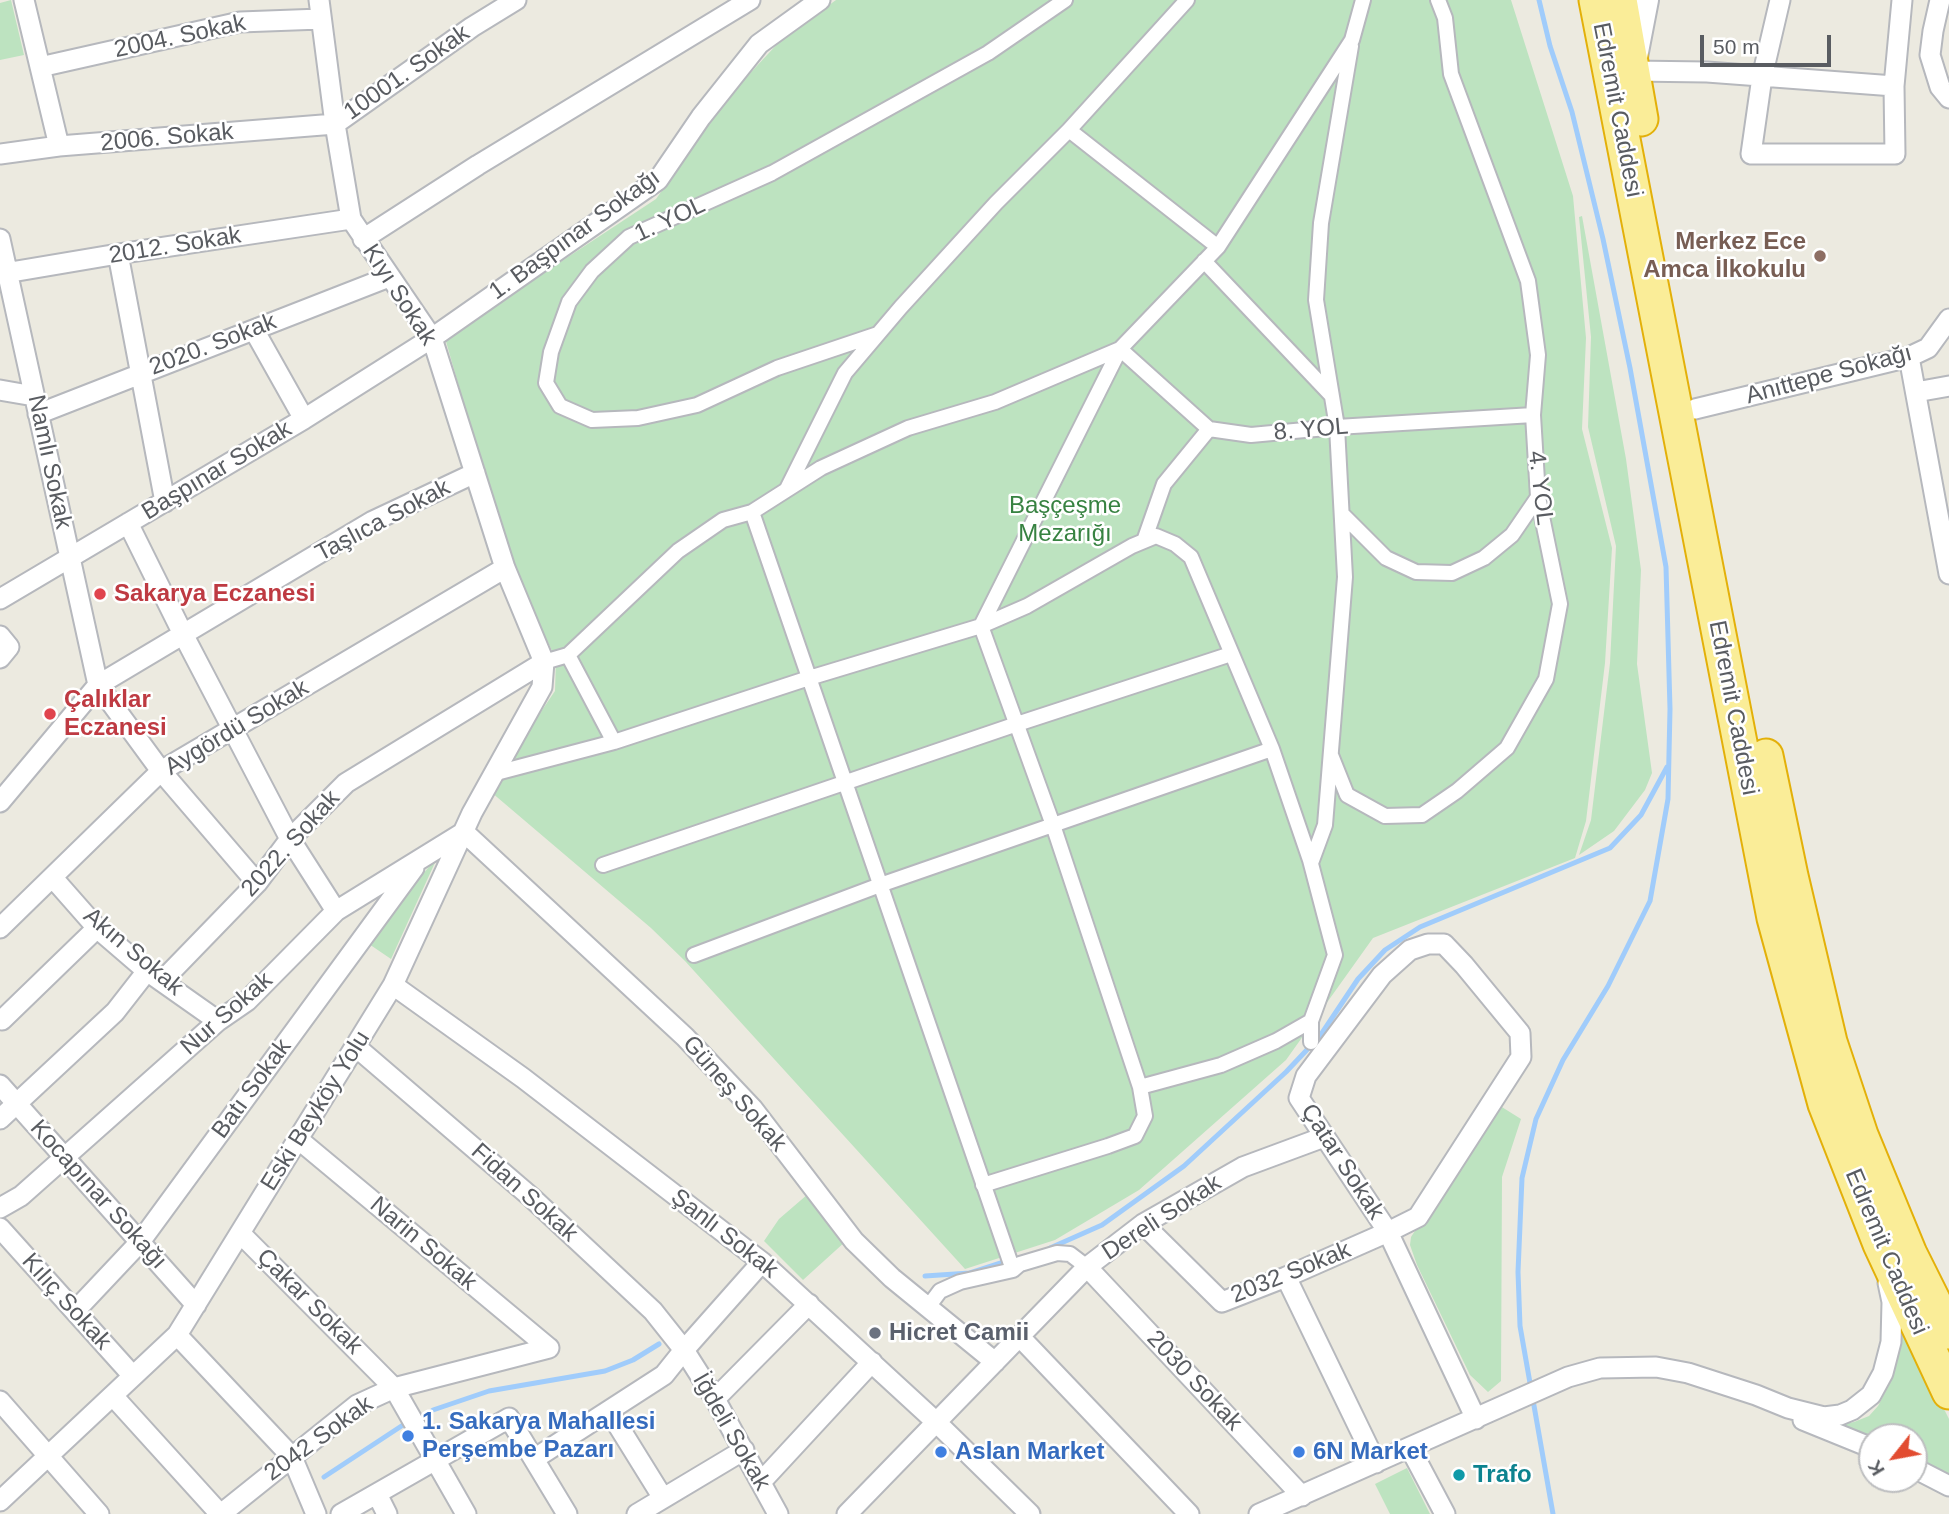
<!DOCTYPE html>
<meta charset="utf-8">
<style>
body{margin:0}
#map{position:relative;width:1949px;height:1514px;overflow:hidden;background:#eceae0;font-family:Arial,sans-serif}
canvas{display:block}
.north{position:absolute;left:1858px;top:1423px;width:70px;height:70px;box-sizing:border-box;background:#fff;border:2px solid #bdbec0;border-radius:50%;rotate:239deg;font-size:19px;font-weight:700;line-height:28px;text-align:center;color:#595c61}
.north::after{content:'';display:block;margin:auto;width:24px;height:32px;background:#e24c30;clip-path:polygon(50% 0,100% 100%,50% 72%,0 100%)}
.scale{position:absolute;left:1700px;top:35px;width:131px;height:32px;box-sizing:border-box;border:4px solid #595c61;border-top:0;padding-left:9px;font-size:21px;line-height:24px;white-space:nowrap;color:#595c61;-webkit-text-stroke:5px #fff;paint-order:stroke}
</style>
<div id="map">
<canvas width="1949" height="1514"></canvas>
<div class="north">K</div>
<div class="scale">50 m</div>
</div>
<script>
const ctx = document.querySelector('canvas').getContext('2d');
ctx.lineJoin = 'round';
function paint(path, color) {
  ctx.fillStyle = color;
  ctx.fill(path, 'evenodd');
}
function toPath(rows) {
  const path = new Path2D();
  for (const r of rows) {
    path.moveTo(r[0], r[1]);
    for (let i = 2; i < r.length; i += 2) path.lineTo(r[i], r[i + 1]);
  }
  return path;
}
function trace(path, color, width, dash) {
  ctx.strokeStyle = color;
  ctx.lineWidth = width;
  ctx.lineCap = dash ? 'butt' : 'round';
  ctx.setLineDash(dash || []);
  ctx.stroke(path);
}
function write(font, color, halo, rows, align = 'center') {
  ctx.font = font + ' Arial,sans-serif';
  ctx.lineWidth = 5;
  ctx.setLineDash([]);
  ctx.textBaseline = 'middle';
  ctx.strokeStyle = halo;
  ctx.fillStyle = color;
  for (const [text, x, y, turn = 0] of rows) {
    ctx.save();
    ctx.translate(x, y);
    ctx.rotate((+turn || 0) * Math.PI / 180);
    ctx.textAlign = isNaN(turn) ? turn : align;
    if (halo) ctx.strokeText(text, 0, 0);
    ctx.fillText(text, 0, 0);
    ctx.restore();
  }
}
const green = toPath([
 [11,0,24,55,0,60,0,3],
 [836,0,1511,0,1573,196,1586,338,1582,429,1612,548,1605,663,1586,821,1575,858,1373,938,1286,1060,1139,1190,1055,1240,965,1269,685,961,651,928,491,792,500,772,555,691,556,659,510,565,445,338,656,199,728,97,781,40],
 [1582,216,1626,459,1641,570,1637,664,1652,773,1645,790,1614,831,1579,855,1591,820,1610,663,1616,546,1588,427,1591,337,1579,217],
 [438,856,391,959,366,942],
 [1497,1104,1521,1119,1502,1177,1501,1381,1488,1392,1470,1375,1417,1265,1410,1245,1411,1237],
 [808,1194,846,1241,803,1280,764,1241,779,1219],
 [1901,1331,1906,1333,1949,1419,1949,1476,1914,1458,1914,1437,1872,1437,1872,1441,1834,1426,1854,1422,1869,1416,1878,1406,1891,1381,1897,1362],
 [1407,1468,1430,1514,1390,1514,1375,1484]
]);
const stream = toPath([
 [1539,0,1550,46,1572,112,1603,239,1630,368,1666,567,1670,709,1668,799,1650,901,1608,986,1563,1060,1536,1119,1522,1178,1518,1272,1520,1326,1553,1514],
 [1050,1248,1102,1225,1184,1166,1286,1072,1320,1036,1358,979,1385,950,1420,927,1610,848,1641,815,1667,767],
 [925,1276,970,1273,1007,1261],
 [433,1410,489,1391,605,1371,633,1360,659,1344],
 [324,1477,403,1425]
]);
const pedestrian = toPath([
 [1069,130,1218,247],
 [1204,261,1332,396],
 [878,334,777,368,697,405,638,418,592,420,560,406,546,383,551,352,569,302,592,271,629,237,772,173,988,53,1065,0],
 [787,489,845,373,901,307,996,203,1069,130,1187,0],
 [752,512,1013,1270,960,1282,940,1291,928,1307],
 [1343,515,1386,558,1416,572,1452,573,1484,558,1512,535,1538,497],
 [1144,541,1164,484,1209,429],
 [568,655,614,742],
 [544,662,568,655,678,551,723,520,752,512,821,468,908,428,995,402,1120,349,1218,247,1352,40,1363,0],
 [1331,755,1347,795,1385,816,1422,815,1457,791,1507,748,1546,679,1560,604,1538,497,1533,415,1538,355,1528,281,1451,74,1445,18,1438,0],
 [500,772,614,742,809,678,981,626,1027,606,1132,546,1156,536,1175,544,1191,557,1272,749,1310,860,1335,955,1311,1021,1311,1042],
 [1311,863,1325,825,1345,577,1337,427,1316,300,1321,223,1351,46],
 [603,865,1017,724,1231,654],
 [694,955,880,885,1272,749],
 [1140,1087,1221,1065,1276,1041,1311,1021],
 [983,1185,1108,1146,1135,1136,1145,1116,1140,1087,1053,825,981,626,1120,349,1209,429,1251,435,1337,427,1533,415],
 [1013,1270,1020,1264,1057,1253,1070,1254,1087,1267]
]);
const minor = toPath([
 [24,0,59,146],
 [1780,0,1762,77,1751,154,1895,154,1894,86,1902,0],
 [1940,0,1933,31,1930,55,1940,87,1949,98],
 [40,67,240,22,321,19],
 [1632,71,1707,72,1894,86],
 [0,154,59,146,335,124,472,27,516,0],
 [0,239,98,685,161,771,257,883],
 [363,239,478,165,750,0],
 [118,254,165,502],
 [0,274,118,254,351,219],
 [254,330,304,419],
 [1909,357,1949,574],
 [0,390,34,396],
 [1916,392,1949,386],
 [1695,409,1909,357,1928,348,1949,319],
 [38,414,389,277],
 [128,523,183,634,290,839,336,911],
 [0,599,304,419,432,338,658,180,701,117,759,44,820,0],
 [0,636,9,647,0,658],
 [0,802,98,685,373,521,475,473],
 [53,878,97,928,147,971,218,1021],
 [0,928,161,771,505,568],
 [162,981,257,883,290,839,346,783,544,662],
 [393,985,523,1078,762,1262,935,1421,1030,1514],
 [2,1020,97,928],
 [355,1046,531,1197,653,1311,684,1350,715,1399,778,1514],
 [0,1085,196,1305],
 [0,1119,115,1012,147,971],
 [298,1139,549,1348],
 [0,1208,21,1196,218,1021,247,1001,336,911,464,832,685,1037,753,1109,854,1241,892,1278,995,1362],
 [1143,1224,1222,1302,1286,1277,1388,1232,1418,1217,1521,1057,1520,1033,1464,965,1444,944,1428,944,1410,950,1382,975,1306,1076,1299,1098,1388,1232,1476,1419],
 [0,1228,133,1376],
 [240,1233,394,1388,466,1514],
 [1087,1267,1302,1496],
 [1286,1277,1376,1463],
 [75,1311,140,1242,414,868],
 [177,1335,292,1457,316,1514],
 [1020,1337,1189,1514],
 [113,1396,220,1514],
 [715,1399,809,1304],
 [0,1401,99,1514],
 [609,1411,663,1498],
 [1803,1420,1872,1448],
 [1410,1448,1445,1514],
 [534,1459,664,1375,684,1350,762,1262],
 [1914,1468,1949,1486],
 [761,1482,872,1362],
 [377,1494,387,1514],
 [0,1501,177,1335,393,985,472,813,542,687,544,662,505,568,432,338,351,219,335,124,319,0],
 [221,1514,357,1405,394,1388,549,1348],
 [341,1514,509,1418,567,1514],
 [637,1514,744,1450],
 [847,1514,1087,1267,1143,1224,1243,1167,1324,1137],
 [1259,1514,1568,1377,1600,1368,1656,1367,1688,1373,1756,1395,1788,1408,1824,1417,1840,1415,1852,1410,1871,1395,1883,1373,1891,1342,1892,1302,1888,1283]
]);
const tertiary = toPath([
 [1635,57,1646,0]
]);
const trunk = toPath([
 [1596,0,1774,918,1825,1104,1880,1244,1949,1392],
 [1620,0,1641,119],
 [1766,756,1791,876,1830,1042,1861,1135,1910,1254,1949,1332]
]);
const markers = [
 [1820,256,7,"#8d6e63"],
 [100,594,7,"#e0444e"],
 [50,714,7,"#e0444e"],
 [875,1333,7,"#6b7280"],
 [408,1436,7,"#3f7fe0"],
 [941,1452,7,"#3f7fe0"],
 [1299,1452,7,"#3f7fe0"],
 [1459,1475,7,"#0f9aa8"]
];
const streetNames = [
 ["2004. Sokak",180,37,-12],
 ["10001. Sokak",407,73,-35],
 ["Edremit Caddesi",1617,110,79],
 ["2006. Sokak",167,138,-5],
 ["1. YOL",670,220,-25],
 ["1. Başpınar Sokağı",575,235,-36],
 ["2012. Sokak",175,246,-9],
 ["Kıyı Sokak",399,295,57],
 ["2020. Sokak",213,345,-21],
 ["Anıttepe Sokağı",1829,375,-15],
 ["8. YOL",1311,430,-5],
 ["Namlı Sokak",49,462,78],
 ["Başpınar Sokak",217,471,-31],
 ["4. YOL",1540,488,83],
 ["Taşlıca Sokak",383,521,-28],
 ["Edremit Caddesi",1733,708,79],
 ["Aygördü Sokak",237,728,-31],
 ["2022. Sokak",291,844,-48],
 ["Akın Sokak",133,952,40],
 ["Nur Sokak",227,1014,-41],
 ["Batı Sokak",252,1089,-54],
 ["Güneş Sokak",734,1094,49],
 ["Eski Beyköy Yolu",316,1111,-58],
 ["Çatar Sokak",1342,1162,57],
 ["Fidan Sokak",524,1193,42],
 ["Kocapınar Sokağı",98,1195,48],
 ["Dereli Sokak",1162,1218,-33],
 ["Şanlı Sokak",724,1234,38],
 ["Narin Sokak",423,1244,40],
 ["Edremit Caddesi",1886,1252,67],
 ["2032 Sokak",1291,1273,-22],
 ["Kılıç Sokak",66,1302,48],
 ["Çakar Sokak",309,1302,45],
 ["2030 Sokak",1194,1381,47],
 ["İğdeli Sokak",731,1432,60],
 ["2042 Sokak",319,1439,-36]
];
const educationNames = [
 ["Merkez Ece",1806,242],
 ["Amca İlkokulu",1806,270]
];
const parkNames = [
 ["Başçeşme",1065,506],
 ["Mezarığı",1065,534]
];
const healthNames = [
 ["Sakarya Eczanesi",114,594],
 ["Çalıklar",64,700],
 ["Eczanesi",64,728]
];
const worshipNames = [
 ["Hicret Camii",889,1333]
];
const shopNames = [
 ["1. Sakarya Mahallesi",422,1422],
 ["Perşembe Pazarı",422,1450],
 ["Aslan Market",955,1452],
 ["6N Market",1313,1452]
];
const cultureNames = [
 ["Trafo",1473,1475]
];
paint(green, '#bde3c0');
trace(stream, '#a0ccfb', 5);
trace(pedestrian, '#b6b8bd', 18);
trace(minor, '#b6b8bd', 23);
trace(tertiary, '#b6b8bd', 28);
trace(trunk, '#e3b009', 37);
trace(pedestrian, '#fff', 14);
trace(minor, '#fff', 19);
trace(tertiary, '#fff', 24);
trace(trunk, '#faed98', 33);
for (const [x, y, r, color] of markers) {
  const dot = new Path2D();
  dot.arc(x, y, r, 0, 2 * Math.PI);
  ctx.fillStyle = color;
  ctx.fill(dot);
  trace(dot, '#fff', 2.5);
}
write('24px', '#595c61', '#fff', streetNames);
write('bold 24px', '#785e54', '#fff', educationNames, 'right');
write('24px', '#378241', '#fff', parkNames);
write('bold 24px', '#be3a42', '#fff', healthNames, 'left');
write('bold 24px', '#5b616d', '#fff', worshipNames, 'left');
write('bold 24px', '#366cbe', '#fff', shopNames, 'left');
write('bold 24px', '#0d838f', '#fff', cultureNames, 'left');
</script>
